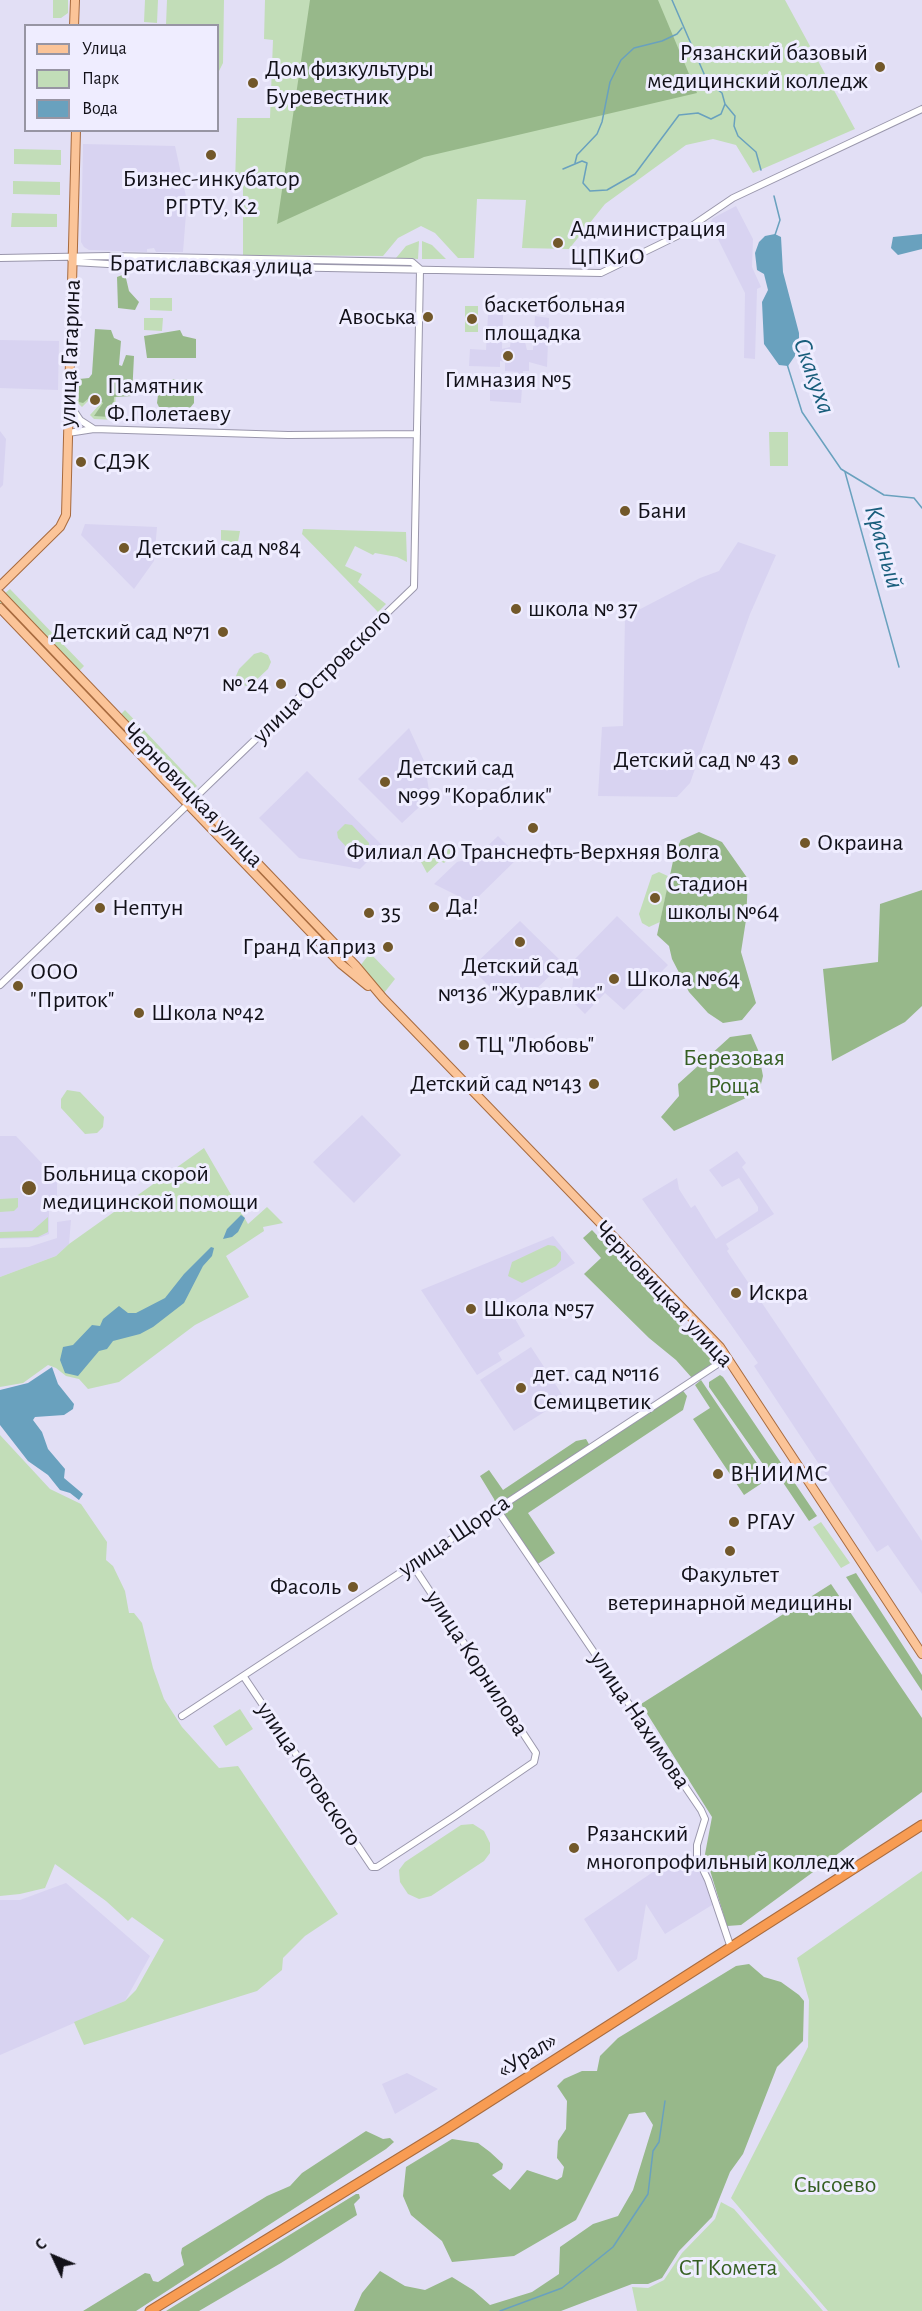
<!DOCTYPE html>
<meta charset="utf-8">
<style>
body{margin:0}
#map{position:relative;width:922px;height:2311px;overflow:hidden;background:#e2dff5;font-family:"Alegreya Sans",sans-serif}
canvas{display:block}
.legend{position:absolute;left:24px;top:24px;width:195px;height:108px;box-sizing:border-box;background:#efedff;border:2px solid #9795a3;margin:0;padding:8px 10px;list-style:none;font-size:18px;color:#121119}
.legend li{display:flex;align-items:center;gap:12px;height:30px}
.legend b{width:30px;border:2px solid #9795a3}
.north{position:absolute;left:24px;top:2227px;width:60px;height:60px;-webkit-text-stroke:4px #efedff;paint-order:stroke;rotate:314deg;font-size:16px;font-weight:700;line-height:24px;text-align:center;color:#121119}
.north::after{content:'';display:block;margin:auto;width:21px;height:27px;background:#121119;clip-path:polygon(50% 0,100% 100%,50% 72%,0 100%)}
</style>
<div id="map">
<canvas width="922" height="2311"></canvas>
<ul class="legend">
<li><b style="height:8px;background:#fbc498"></b>Улица</li>
<li><b style="height:16px;background:#c2ddb8"></b>Парк</li>
<li><b style="height:16px;background:#69a1be"></b>Вода</li>
</ul>
<div class="north">С</div>
</div>
<script>
const ctx = document.querySelector('canvas').getContext('2d');
ctx.lineJoin = 'round';
function paint(path, color) {
  ctx.fillStyle = color;
  ctx.fill(path, 'evenodd');
}
function toPath(rows) {
  const path = new Path2D();
  for (const r of rows) {
    path.moveTo(r[0], r[1]);
    for (let i = 2; i < r.length; i += 2) path.lineTo(r[i], r[i + 1]);
  }
  return path;
}
function trace(path, color, width, dash) {
  ctx.strokeStyle = color;
  ctx.lineWidth = width;
  ctx.lineCap = dash ? 'butt' : 'round';
  ctx.setLineDash(dash || []);
  ctx.stroke(path);
}
function write(font, color, halo, rows, align = 'center') {
  ctx.font = font + ' "Alegreya Sans",sans-serif';
  ctx.lineWidth = 6;
  ctx.setLineDash([]);
  ctx.textBaseline = 'middle';
  ctx.strokeStyle = halo;
  ctx.fillStyle = color;
  for (const [text, x, y, turn = 0] of rows) {
    ctx.save();
    ctx.translate(x, y);
    ctx.rotate((+turn || 0) * Math.PI / 180);
    ctx.textAlign = isNaN(turn) ? turn : align;
    if (halo) ctx.strokeText(text, 0, 0);
    ctx.fillText(text, 0, 0);
    ctx.restore();
  }
}
const built = toPath([
 [83,144,175,146,187,201,183,252,156,252,154,248,147,249,147,252,89,250,84,247,81,242],
 [736,206,753,239,752,267,761,287,757,289,755,359,744,358,745,293,710,223,713,218],
 [488,314,503,315,502,349,510,347,511,338,524,338,527,350,533,350,535,316,549,318,547,367,529,362,529,371,523,371,521,403,490,401,490,384,494,384,495,379,518,380,518,372,505,371,505,362,500,361,500,367,469,366,470,349,486,350],
 [0,340,59,341,58,390,0,388],
 [0,431,6,439,3,485,0,488],
 [85,524,157,527,154,561,134,589,81,535],
 [738,542,776,555,750,614,690,783,677,797,598,796,602,727,623,726,625,617,700,578,719,571],
 [409,728,431,776,427,778,430,797,402,823,358,779],
 [307,771,383,846,360,869,299,858,259,818],
 [498,836,519,857,472,903,434,884,457,862,475,858],
 [617,916,668,965,624,1010,605,993,585,1014,571,1000,575,959],
 [520,921,563,963,529,996,520,987,504,1001,471,968],
 [362,1115,401,1155,354,1203,313,1162],
 [0,1136,16,1136,53,1175,57,1175,57,1201,49,1202,49,1234,38,1238,0,1239],
 [737,1151,746,1163,742,1167,774,1214,726,1244,729,1249,727,1251,922,1541,922,1594,888,1545,877,1552,754,1366,758,1363,642,1199,677,1178,679,1189,691,1208,695,1205,716,1239,758,1211,758,1207,739,1178,722,1187,709,1170],
 [71,1220,69,1244,56,1256,0,1277,0,1248,29,1247,57,1238,57,1222],
 [553,1236,575,1263,507,1305,525,1336,498,1353,502,1360,477,1375,421,1290],
 [531,1347,565,1399,514,1431,480,1380],
 [688,1854,705,1881,712,1905,665,1934,646,1904,637,1959,618,1972,584,1919,675,1857,678,1860],
 [66,1883,150,1956,125,2001,0,2055,0,1900,20,1900],
 [407,2073,438,2089,395,2114,382,2084]
]);
const green = toPath([
 [53,0,68,0,68,13,61,18,53,18],
 [145,0,158,0,157,23,144,22],
 [167,0,224,0,223,63,218,73,218,26,166,25],
 [265,0,785,0,855,129,753,173,736,145,713,139,686,145,605,204,569,249,522,248,526,200,477,199,474,258,458,258,435,233,421,226,398,238,383,256,243,255,243,183,235,183,237,118,270,118,273,40,264,39],
 [14,149,61,150,61,165,14,164],
 [13,181,60,182,60,195,13,194],
 [12,213,57,214,57,227,11,227],
 [419,241,418,259,396,258,406,246],
 [422,241,432,245,446,259,422,259],
 [150,298,172,298,172,311,150,310],
 [465,306,478,306,478,332,465,332],
 [144,318,163,318,162,331,144,330],
 [77,380,116,380,115,420,94,419,90,415,101,403,94,395,82,407,77,402],
 [769,432,788,432,788,466,770,466],
 [303,529,406,532,407,562,397,557,375,553,373,555,355,546,345,566,362,574,358,582,386,604,378,612,302,534],
 [221,530,240,531,238,542,243,547,237,553,228,546,229,541,221,540],
 [10,589,84,666,78,672,4,594],
 [0,598,189,796,185,798,0,604],
 [261,652,268,655,271,662,268,669,253,683,246,686,239,683,236,676,239,669,254,654],
 [125,710,197,786,192,790,188,786,190,784,170,762,167,764,120,715],
 [204,810,346,959,345,963,200,813],
 [345,824,352,825,369,843,369,849,362,857,355,856,338,838,337,832],
 [448,849,451,849,452,856,444,863,440,861,427,873,421,862,447,852],
 [659,872,670,877,660,922,649,927,642,923,639,914,652,875],
 [370,953,395,979,384,993,360,966],
 [67,1090,80,1092,104,1117,103,1127,97,1133,85,1134,61,1108,61,1099],
 [204,1148,248,1224,267,1207,283,1223,263,1227,264,1231,226,1256,249,1297,195,1325,119,1382,88,1389,79,1379,66,1376,56,1368,48,1365,23,1383,0,1387,0,1277,56,1256,69,1244],
 [18,1198,18,1207,14,1211,0,1212,0,1199],
 [48,1217,48,1232,38,1237,0,1238,0,1232,32,1231],
 [548,1245,555,1246,561,1252,561,1260,556,1266,522,1283,508,1276,512,1262],
 [0,1435,50,1489,81,1504,107,1542,106,1560,113,1566,125,1591,129,1613,134,1613,142,1623,153,1668,164,1699,182,1727,219,1768,238,1766,338,1914,305,1936,283,1958,282,1970,257,1991,84,2045,74,2022,125,2001,136,1990,164,1940,132,1917,128,1921,106,1901,55,1864,45,1888,20,1894,0,1896],
 [821,1522,850,1563,841,1568,813,1527],
 [240,1709,253,1729,226,1746,213,1726],
 [473,1824,484,1831,490,1843,490,1853,484,1861,431,1896,419,1899,408,1894,400,1882,399,1870,405,1862,461,1825],
 [922,1871,922,2311,828,2311,731,2198,808,2047,809,2000,797,1958],
 [721,2202,734,2209,823,2311,637,2311,632,2287,648,2288,664,2280,682,2253,715,2219]
]);
const forest = toPath([
 [310,0,658,0,697,93,424,157,277,224],
 [125,274,129,291,139,302,135,310,118,308,117,277],
 [95,329,111,330,114,338,121,341,119,365,122,366,126,355,134,356,132,396,114,397,113,415,110,417,94,416,103,403,94,394,83,403,79,402,79,379,89,378,92,374],
 [180,330,183,336,196,339,196,358,147,358,144,336],
 [160,379,194,380,194,403,190,408,159,407,157,403],
 [699,832,722,842,748,879,746,920,741,952,756,1003,742,1020,723,1023,708,1013,689,992,672,959,669,946,657,935,675,852,681,840],
 [922,890,922,1006,905,1022,832,1061,823,969,878,962,880,904],
 [751,1034,758,1050,763,1076,759,1092,674,1131,661,1117,679,1096,678,1084,730,1037],
 [592,1230,716,1362,692,1378,676,1360,649,1338,584,1274,601,1258,583,1238],
 [720,1375,723,1377,817,1516,809,1521,782,1481,774,1480,709,1387,709,1382],
 [701,1380,765,1475,762,1483,744,1495,693,1419,710,1408,695,1385],
 [681,1388,687,1396,683,1410,528,1513,555,1553,536,1565,497,1508,494,1499,480,1476,489,1470,503,1490,576,1441,586,1439,590,1446],
 [856,1573,922,1675,922,1691,846,1577],
 [831,1584,922,1718,922,1792,741,1925,727,1926,705,1854,712,1817,641,1704],
 [749,1964,764,1977,781,1982,799,1995,804,2001,803,2041,777,2067,743,2154,730,2172,712,2217,679,2251,662,2278,648,2284,632,2284,561,2311,354,2311,362,2293,380,2271,405,2286,425,2290,452,2277,473,2290,490,2305,532,2292,559,2274,560,2247,593,2224,618,2216,633,2190,653,2125,645,2112,629,2114,576,2220,514,2256,452,2262,442,2241,411,2215,403,2196,406,2167,452,2139,478,2143,490,2152,503,2164,502,2169,492,2175,510,2190,527,2170,557,2180,562,2177,564,2167,557,2158,558,2141,566,2129,567,2101,557,2086,564,2079,582,2071,597,2071,600,2056,618,2038,736,1966],
 [366,2131,383,2139,390,2138,394,2142,386,2149,136,2311,83,2311,145,2273,150,2274,153,2281,158,2282,184,2265,181,2253,182,2248,267,2196,290,2186,302,2173],
 [356,2194,359,2194,360,2198,354,2204,357,2215,281,2263,199,2311,166,2311]
]);
const water = toPath([
 [775,234,781,237,783,272,799,333,799,350,788,366,779,365,764,344,762,302,768,290,764,274,757,270,755,253,759,242,765,236],
 [922,234,922,249,898,255,891,248,893,237],
 [241,1215,245,1218,238,1232,232,1237,223,1239,227,1229],
 [211,1247,214,1248,212,1256,203,1266,184,1303,153,1327,140,1334,113,1341,107,1349,99,1351,78,1376,65,1373,60,1360,63,1347,73,1345,92,1325,100,1326,103,1319,119,1306,128,1313,136,1313,165,1298,184,1274],
 [52,1367,58,1384,74,1404,73,1409,64,1415,35,1417,33,1420,42,1432,48,1449,65,1469,64,1478,83,1494,79,1500,70,1493,60,1490,48,1475,28,1461,0,1425,0,1390,28,1383]
]);
const stream = toPath([
 [672,0,705,76,710,84,722,93,725,104,735,116,734,126,738,136,756,152,761,170],
 [575,163,577,155,597,134,602,122,610,82,621,60,634,48,662,41,677,34,682,28],
 [563,169,582,161,587,163,583,183,590,191,607,190,635,174,679,115,698,113,711,119,721,114,725,104],
 [774,196,780,220,775,235],
 [787,364,802,412,841,469,884,495,914,498,922,508],
 [845,472,899,667],
 [500,2311,562,2288,613,2247,648,2194,653,2151,659,2142,665,2101]
]);
const minor = toPath([
 [0,258,108,256,412,262,420,269],
 [71,259,73,262,108,264,601,273,677,236,733,198,922,109],
 [70,405,80,420,94,429],
 [68,433,94,429,288,435,417,434],
 [0,985,414,587,420,270],
 [496,1508,701,1810,705,1819,697,1845,697,1857,708,1880,731,1948],
 [244,1677,372,1867,377,1867,455,1816,534,1762,536,1753,412,1564],
 [182,1716,727,1358]
]);
const major = toPath([
 [74,26,75,0],
 [0,586,60,527,66,515,76,130],
 [0,594,356,966,383,998,720,1347,922,1654],
 [0,608,341,964,368,986]
]);
const highway = toPath([
 [150,2311,445,2130,922,1825]
]);
const markers = [
 [880,67,6,"#72582a"],
 [253,83,6,"#72582a"],
 [211,155,6,"#72582a"],
 [558,243,6,"#72582a"],
 [428,317,6,"#72582a"],
 [472,319,6,"#72582a"],
 [508,356,6,"#72582a"],
 [95,400,6,"#72582a"],
 [81,462,6,"#72582a"],
 [625,511,6,"#72582a"],
 [124,548,6,"#72582a"],
 [516,609,6,"#72582a"],
 [223,632,6,"#72582a"],
 [281,684,6,"#72582a"],
 [793,760,6,"#72582a"],
 [385,782,6,"#72582a"],
 [533,828,6,"#72582a"],
 [805,843,6,"#72582a"],
 [655,898,6,"#72582a"],
 [434,907,6,"#72582a"],
 [100,908,6,"#72582a"],
 [369,913,6,"#72582a"],
 [520,942,6,"#72582a"],
 [388,947,6,"#72582a"],
 [614,979,6,"#72582a"],
 [18,986,6,"#72582a"],
 [139,1013,6,"#72582a"],
 [464,1045,6,"#72582a"],
 [594,1084,6,"#72582a"],
 [29,1188,8,"#72582a"],
 [736,1293,6,"#72582a"],
 [471,1309,6,"#72582a"],
 [521,1388,6,"#72582a"],
 [718,1474,6,"#72582a"],
 [734,1522,6,"#72582a"],
 [730,1551,6,"#72582a"],
 [353,1587,6,"#72582a"],
 [574,1848,6,"#72582a"]
];
const poiNames = [
 ["Рязанский базовый",868,53,"right"],
 ["медицинский колледж",868,81,"right"],
 ["Дом физкультуры",265,69],
 ["Буревестник",265,97],
 ["Бизнес-инкубатор",211,179,"center"],
 ["РГРТУ, К2",211,207,"center"],
 ["Администрация",570,229],
 ["ЦПКиО",570,257],
 ["баскетбольная",484,305],
 ["площадка",484,333],
 ["Авоська",416,317,"right"],
 ["Гимназия №5",508,380,"center"],
 ["Памятник",107,386],
 ["Ф.Полетаеву",107,414],
 ["СДЭК",93,462],
 ["Бани",637,511],
 ["Детский сад №84",136,548],
 ["школа № 37",528,609],
 ["Детский сад №71",211,632,"right"],
 ["№ 24",269,684,"right"],
 ["Детский сад № 43",781,760,"right"],
 ["Детский сад",397,768],
 ["№99 \"Кораблик\"",397,796],
 ["Окраина",817,843],
 ["Филиал АО Транснефть-Верхняя Волга",533,852,"center"],
 ["Стадион",667,884],
 ["школы №64",667,912],
 ["Да!",446,907],
 ["Нептун",112,908],
 ["35",381,913],
 ["Гранд Каприз",376,947,"right"],
 ["Детский сад",520,966,"center"],
 ["№136 \"Журавлик\"",520,994,"center"],
 ["ООО",30,972],
 ["\"Приток\"",30,1000],
 ["Школа №64",626,979],
 ["Школа №42",151,1013],
 ["ТЦ \"Любовь\"",476,1045],
 ["Детский сад №143",582,1084,"right"],
 ["Больница скорой",42,1174],
 ["медицинской помощи",42,1202],
 ["Искра",748,1293],
 ["Школа №57",483,1309],
 ["дет. сад №116",533,1374],
 ["Семицветик",533,1402],
 ["ВНИИМС",730,1474],
 ["РГАУ",746,1522],
 ["Факультет",730,1575,"center"],
 ["ветеринарной медицины",730,1603,"center"],
 ["Фасоль",341,1587,"right"],
 ["Рязанский",586,1834],
 ["многопрофильный колледж",586,1862]
];
const streetNames = [
 ["Братиславская улица",211,265,1],
 ["улица Гагарина",70,353,-88],
 ["улица Островского",322,676,-44],
 ["Черновицкая улица",193,795,46],
 ["Черновицкая улица",664,1294,47],
 ["улица Щорса",454,1536,-34],
 ["улица Корнилова",477,1663,57],
 ["улица Нахимова",640,1720,56],
 ["улица Котовского",309,1774,56],
 ["«Урал»",527,2055,-32]
];
const parkNames = [
 ["Березовая",734,1058],
 ["Роща",734,1086],
 ["Сысоево",835,2185],
 ["СТ Комета",728,2268]
];
const waterNames = [
 ["Скакуха",814,376,70],
 ["Красный",884,547,74]
];
paint(built, '#d8d3f1');
paint(green, '#c2ddb8');
paint(forest, '#97b88a');
paint(water, '#69a1be');
trace(stream, '#69a1be', 1.5);
trace(minor, '#9a97ac', 8);
trace(major, '#a86b3f', 10);
trace(highway, '#a86b3f', 11);
trace(minor, '#fff', 6);
trace(major, '#fbc498', 8);
trace(highway, '#f89c53', 9);
for (const [x, y, r, color] of markers) {
  const dot = new Path2D();
  dot.arc(x, y, r, 0, 2 * Math.PI);
  ctx.fillStyle = color;
  ctx.fill(dot);
  trace(dot, '#efedff', 2);
}
write('24px', '#121119', '#efedff', poiNames, 'left');
write('24px', '#121119', '#efedff', streetNames);
write('24px', '#355f22', '#efedff', parkNames);
write('italic 26px', '#195e7c', '#efedff', waterNames);
</script>
